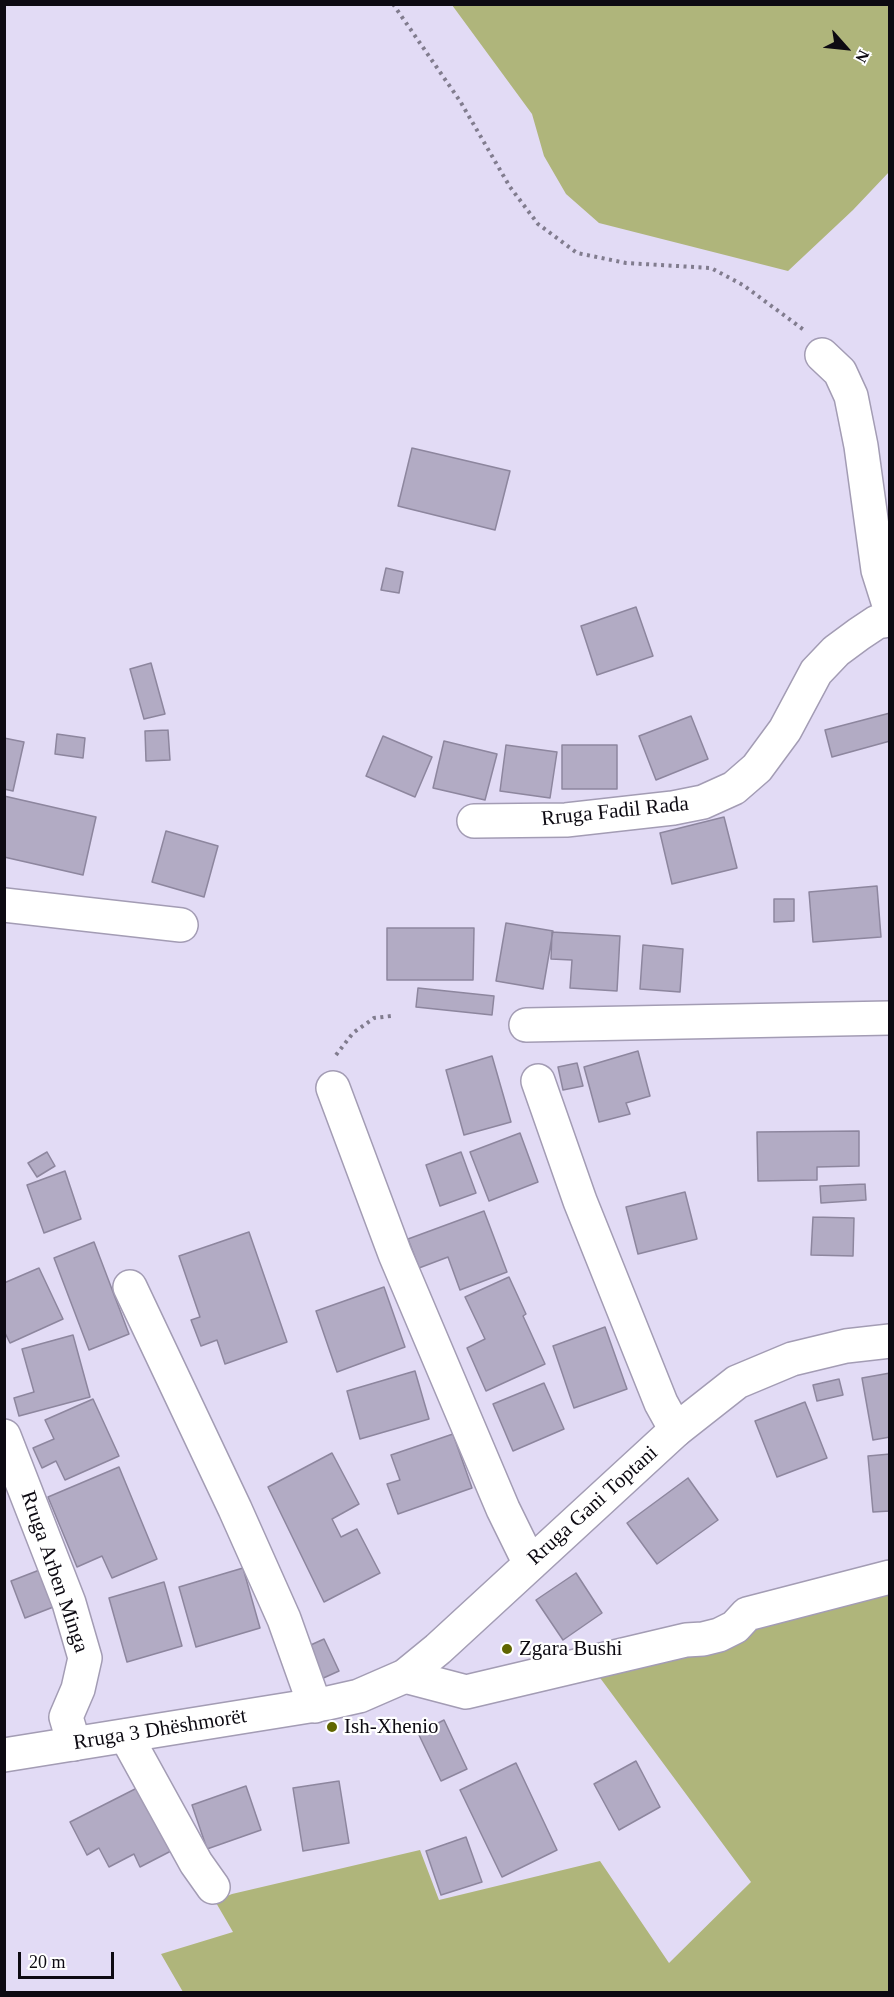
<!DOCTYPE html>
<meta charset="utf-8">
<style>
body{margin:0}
#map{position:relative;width:894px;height:1997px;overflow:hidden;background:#e2dbf5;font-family:Georgia,serif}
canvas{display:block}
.frame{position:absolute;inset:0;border:6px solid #0d0a12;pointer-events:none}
.north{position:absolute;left:816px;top:18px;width:60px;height:60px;-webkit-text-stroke:4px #fff;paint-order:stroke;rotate:117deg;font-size:16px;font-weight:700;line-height:24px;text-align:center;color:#0d0a12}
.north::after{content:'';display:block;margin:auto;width:21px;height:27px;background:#0d0a12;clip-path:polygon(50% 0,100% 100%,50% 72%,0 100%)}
.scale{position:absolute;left:18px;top:1952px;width:96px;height:27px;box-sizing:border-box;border:3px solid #0d0a12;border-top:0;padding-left:8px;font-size:18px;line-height:21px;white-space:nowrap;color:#0d0a12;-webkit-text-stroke:4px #fff;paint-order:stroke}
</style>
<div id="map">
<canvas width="894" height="1997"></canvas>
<div class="frame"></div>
<div class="north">N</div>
<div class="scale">20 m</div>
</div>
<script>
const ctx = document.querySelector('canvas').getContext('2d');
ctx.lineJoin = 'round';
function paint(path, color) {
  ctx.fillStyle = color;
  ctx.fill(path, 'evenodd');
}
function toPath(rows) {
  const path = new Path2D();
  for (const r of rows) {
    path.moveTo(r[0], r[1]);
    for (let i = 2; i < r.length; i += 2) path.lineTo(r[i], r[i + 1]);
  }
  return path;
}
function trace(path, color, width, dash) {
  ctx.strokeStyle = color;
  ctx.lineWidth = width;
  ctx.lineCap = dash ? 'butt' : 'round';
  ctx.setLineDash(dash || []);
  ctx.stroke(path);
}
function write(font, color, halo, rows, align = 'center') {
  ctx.font = font + ' Georgia,serif';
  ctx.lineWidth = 4.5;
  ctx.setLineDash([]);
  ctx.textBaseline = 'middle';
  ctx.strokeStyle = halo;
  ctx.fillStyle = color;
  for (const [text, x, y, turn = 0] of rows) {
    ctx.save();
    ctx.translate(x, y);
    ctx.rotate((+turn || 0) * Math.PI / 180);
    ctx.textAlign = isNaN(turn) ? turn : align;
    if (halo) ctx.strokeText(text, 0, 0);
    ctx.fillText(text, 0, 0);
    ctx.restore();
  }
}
const green = toPath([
 [452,5,889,5,889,172,853,210,788,271,599,223,566,194,544,156,532,114],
 [889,1585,889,1992,183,1992,161,1954,233,1932,215,1901,232,1894,420,1850,439,1900,600,1861,669,1963,751,1882,592,1667]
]);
const building = toPath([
 [412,448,510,471,495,530,398,506,412,448],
 [386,568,403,572,399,593,381,590,386,568],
 [636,607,653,656,597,675,581,626,636,607],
 [151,663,165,714,144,719,130,669,151,663],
 [890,713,890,741,832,757,825,730,890,713],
 [691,716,708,759,656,780,639,736,691,716],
 [168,730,170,760,146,761,145,731,168,730],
 [57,734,85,738,83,758,55,754,57,734],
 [383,736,432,757,415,797,366,776,383,736],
 [4,738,24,742,13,791,4,789,4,738],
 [444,741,497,754,485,800,433,788,444,741],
 [506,745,557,752,550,798,500,791,506,745],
 [562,745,617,745,617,789,562,789,562,745],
 [4,796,96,817,83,875,4,857,4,796],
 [724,817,737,868,672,884,660,833,724,817],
 [166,831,218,846,204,897,152,882,166,831],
 [877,886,881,937,813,942,809,892,877,886],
 [774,899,794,899,794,921,774,922,774,899],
 [506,923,553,931,543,989,496,981,506,923],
 [387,928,474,928,473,980,387,980,387,928],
 [552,932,620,936,617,991,570,988,572,960,551,959,552,932],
 [643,945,683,949,680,992,640,989,643,945],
 [418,988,494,996,492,1015,416,1007,418,988],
 [638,1051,650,1096,626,1103,630,1114,599,1122,584,1067,638,1051],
 [492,1056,511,1122,464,1135,446,1070,492,1056],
 [577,1063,583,1086,563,1090,558,1067,577,1063],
 [859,1131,859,1166,817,1167,817,1180,758,1181,757,1132,859,1131],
 [520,1133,538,1182,489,1201,470,1152,520,1133],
 [47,1152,55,1166,37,1177,28,1163,47,1152],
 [461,1152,476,1193,440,1206,426,1165,461,1152],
 [65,1171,81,1219,44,1233,27,1185,65,1171],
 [865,1184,866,1200,821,1203,820,1186,865,1184],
 [685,1192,697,1239,638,1254,626,1207,685,1192],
 [484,1211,507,1272,460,1290,448,1257,419,1268,408,1239,484,1211],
 [813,1217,854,1218,853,1256,811,1255,813,1217],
 [249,1232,287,1342,225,1364,217,1340,201,1346,191,1320,200,1317,179,1256,249,1232],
 [94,1242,129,1334,89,1350,54,1258,94,1242],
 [39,1268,63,1319,10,1343,4,1331,4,1283,39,1268],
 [509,1277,526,1314,523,1316,545,1364,486,1391,467,1348,485,1339,465,1297,509,1277],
 [384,1287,405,1347,337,1372,316,1311,384,1287],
 [605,1327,627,1389,574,1408,553,1346,605,1327],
 [73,1335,90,1397,19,1416,14,1398,34,1392,22,1349,73,1335],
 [415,1371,429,1419,360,1439,347,1391,415,1371],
 [890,1373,890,1437,873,1440,862,1378,890,1373],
 [839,1379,843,1395,817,1401,813,1385,839,1379],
 [544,1383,564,1429,513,1451,493,1404,544,1383],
 [93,1399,119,1456,65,1480,56,1461,42,1468,33,1448,54,1439,45,1420,93,1399],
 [805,1402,827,1458,777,1477,755,1421,805,1402],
 [453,1434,472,1488,398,1514,387,1484,400,1480,391,1455,453,1434],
 [332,1453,359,1504,332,1519,341,1537,357,1529,380,1573,324,1602,268,1487,332,1453],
 [890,1454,890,1511,873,1512,868,1456,890,1454],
 [119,1467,157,1559,112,1578,102,1556,77,1567,48,1497,119,1467],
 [688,1478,718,1520,657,1564,627,1523,688,1478],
 [243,1568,260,1628,196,1647,179,1587,243,1568],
 [42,1569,56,1606,25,1618,11,1581,42,1569],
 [576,1573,602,1613,563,1640,536,1600,576,1573],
 [164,1582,182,1646,127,1662,109,1598,164,1582],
 [324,1639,339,1671,319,1680,304,1648,324,1639],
 [444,1720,467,1769,441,1781,418,1733,444,1720],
 [636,1761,660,1807,619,1830,594,1784,636,1761],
 [516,1763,557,1850,502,1877,460,1790,516,1763],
 [339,1781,349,1843,303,1851,293,1788,339,1781],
 [246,1786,261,1830,207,1849,192,1805,246,1786],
 [139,1787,171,1851,140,1867,134,1854,109,1867,99,1848,87,1855,70,1822,139,1787],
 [466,1837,482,1882,441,1895,426,1851,466,1837]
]);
const path = toPath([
 [393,4,460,101,510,187,538,224,577,253,626,263,711,268,743,285,804,330],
 [336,1055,353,1033,374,1018,391,1016]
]);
const minor = toPath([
 [822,355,840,372,851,396,861,446,878,570,890,608],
 [474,821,566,820,673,808,703,802,734,788,757,768,785,730,816,672,836,651,859,634,877,622,890,620],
 [4,905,181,925],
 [526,1025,890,1018],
 [538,1081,580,1201,661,1403,676,1430],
 [333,1088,395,1254,503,1509,530,1564],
 [130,1287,235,1509,284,1619,315,1706],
 [4,1436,69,1603,85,1658,78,1689,66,1717,74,1744],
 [405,1676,466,1692,686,1640,703,1639,719,1635,735,1627,747,1614,890,1577],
 [126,1736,196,1863,213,1887]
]);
const major = toPath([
 [4,1755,328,1703,359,1696,405,1676,438,1649,676,1430,737,1382,792,1359,846,1346,890,1341]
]);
const markers = [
 [507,1649,6,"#606501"],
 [332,1727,6,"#606501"]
];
const streetNames = [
 ["Rruga Fadil Rada",615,812,-6],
 ["Rruga Gani Toptani",593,1506,-42],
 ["Rruga Arben Minga",54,1572,71],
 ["Rruga 3 Dhëshmorët",160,1730,-9]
];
const poiNames = [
 ["Zgara Bushi",519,1649],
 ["Ish-Xhenio",344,1727]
];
paint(green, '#afb57b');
paint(building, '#b2abc4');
trace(building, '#8d869e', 1.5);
trace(minor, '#a39cb4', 36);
trace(major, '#a39cb4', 36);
trace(path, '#817c8e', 4, [3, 4.5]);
trace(minor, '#fff', 33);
trace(major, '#fff', 33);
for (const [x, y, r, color] of markers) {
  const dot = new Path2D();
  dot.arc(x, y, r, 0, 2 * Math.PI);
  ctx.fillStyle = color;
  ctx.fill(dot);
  trace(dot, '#fff', 2);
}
write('21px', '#0d0a12', '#fff', streetNames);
write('21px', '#0d0a12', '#fff', poiNames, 'left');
</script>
